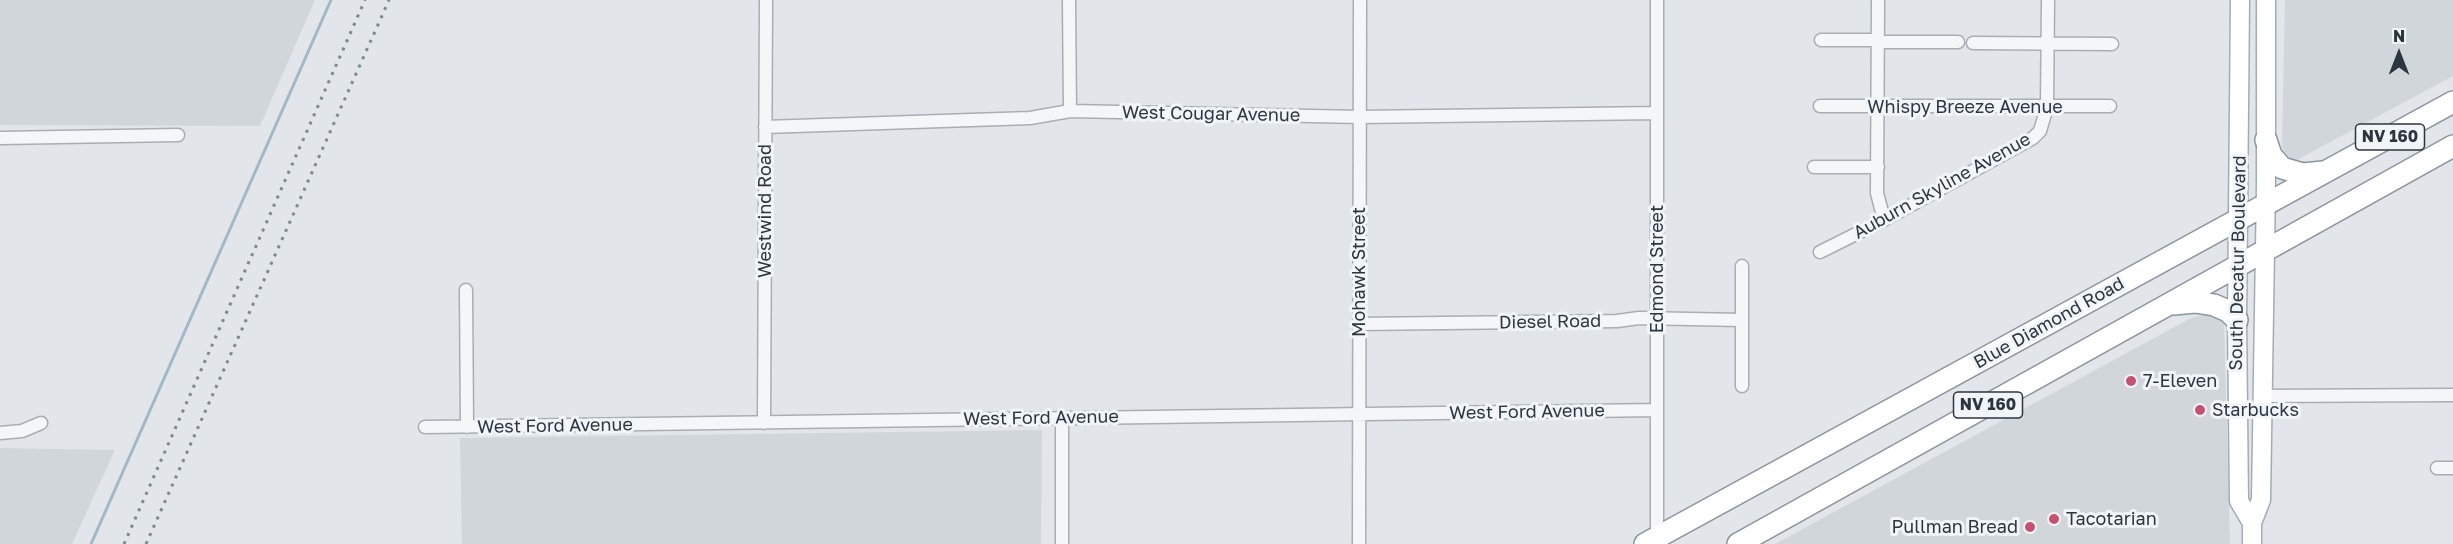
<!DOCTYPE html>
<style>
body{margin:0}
#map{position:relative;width:2453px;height:544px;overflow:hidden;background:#e2e6ea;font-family:"Golos Text",sans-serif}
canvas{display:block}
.north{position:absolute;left:2369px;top:24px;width:60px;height:60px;-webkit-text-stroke:4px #f2f5f7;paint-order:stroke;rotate:0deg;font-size:16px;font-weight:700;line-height:24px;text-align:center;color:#2c3640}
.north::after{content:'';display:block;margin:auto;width:21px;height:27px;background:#2c3640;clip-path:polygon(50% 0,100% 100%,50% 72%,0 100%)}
</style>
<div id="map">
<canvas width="2453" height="544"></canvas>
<div class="north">N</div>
</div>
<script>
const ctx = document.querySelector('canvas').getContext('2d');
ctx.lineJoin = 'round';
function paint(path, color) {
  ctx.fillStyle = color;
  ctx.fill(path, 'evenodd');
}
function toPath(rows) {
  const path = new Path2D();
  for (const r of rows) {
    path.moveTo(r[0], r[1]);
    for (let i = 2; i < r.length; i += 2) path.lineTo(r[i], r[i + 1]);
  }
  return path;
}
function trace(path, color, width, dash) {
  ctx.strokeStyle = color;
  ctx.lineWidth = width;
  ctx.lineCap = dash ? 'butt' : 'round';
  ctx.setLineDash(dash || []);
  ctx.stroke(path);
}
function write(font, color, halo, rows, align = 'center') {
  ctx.font = font + ' "Golos Text",sans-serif';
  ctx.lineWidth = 6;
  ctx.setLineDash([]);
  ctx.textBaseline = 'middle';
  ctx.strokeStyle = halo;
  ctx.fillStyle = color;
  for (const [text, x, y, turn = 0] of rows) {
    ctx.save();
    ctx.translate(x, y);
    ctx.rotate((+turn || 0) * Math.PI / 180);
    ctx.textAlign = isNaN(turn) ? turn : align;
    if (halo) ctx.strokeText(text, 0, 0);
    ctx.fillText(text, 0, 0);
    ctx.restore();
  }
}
const built = toPath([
 [0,0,315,0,260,126,0,125],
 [2285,0,2453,0,2453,76,2293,162,2282,148],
 [2209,314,2224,322,2230,544,1775,544,2191,318],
 [1042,430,1041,544,462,544,460,438],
 [0,448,115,450,72,544,0,544]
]);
const stream = toPath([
 [91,544,331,0]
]);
const street = toPath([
 [1069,0,1070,111],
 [1878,0,1877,193,1884,220],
 [1821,40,1878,40],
 [1878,42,1958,42],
 [1973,43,2112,44],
 [1820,106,2110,106],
 [765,127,1030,118,1070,111,1360,117,1657,113],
 [0,138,178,135],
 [1814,167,1878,167],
 [1820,252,1884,220,2033,138,2040,131,2047,107,2048,0],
 [1742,266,1742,386],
 [466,290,467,427],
 [1358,324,1617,321,1639,318,1742,320],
 [2262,396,2453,395],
 [764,423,766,0],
 [425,427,1657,410],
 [0,433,22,431,41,423],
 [2437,468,2453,468],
 [1657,537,1657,0],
 [1062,544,1062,418],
 [1359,544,1360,0]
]);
const primary = toPath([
 [2240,0,2237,320,2239,501,2252,523],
 [2252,544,2252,523,2261,500,2266,186,2266,0]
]);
const highway = toPath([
 [2266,140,2271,155,2282,168,2303,174,2323,172],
 [2174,304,2195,302,2214,305,2228,311,2237,320],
 [1645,544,2453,102],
 [1738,544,2453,146]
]);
const rail = toPath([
 [124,544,365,0],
 [146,544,389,0]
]);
const markers = [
 [2131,381,6,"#c45271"],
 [2200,410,6,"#c45271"],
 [2054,519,6,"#c45271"],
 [2030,527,6,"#c45271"]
];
const shields = [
 [2390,137,69],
 [1988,405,69]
];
const shieldNames = [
 ["NV 160",2390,137],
 ["NV 160",1988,405]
];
const streetNames = [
 ["Whispy Breeze Avenue",1965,107],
 ["West Cougar Avenue",1211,114,1],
 ["Auburn Skyline Avenue",1942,186,-29],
 ["Westwind Road",765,211,-90],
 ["South Decatur Boulevard",2238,263,-89],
 ["Edmond Street",1657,269,-90],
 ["Mohawk Street",1359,272,-90],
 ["Diesel Road",1550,322,-1],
 ["Blue Diamond Road",2049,323,-29],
 ["West Ford Avenue",1527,412,-1],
 ["West Ford Avenue",1041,418,-1],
 ["West Ford Avenue",555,426,-1]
];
const poiNames = [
 ["7-Eleven",2143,381],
 ["Starbucks",2212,410],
 ["Tacotarian",2066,519],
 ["Pullman Bread",2018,527,"right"]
];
paint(built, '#d1d6db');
trace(stream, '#a1b8c6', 3);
trace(street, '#a8aeb4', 15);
trace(primary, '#a3acb4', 21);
trace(highway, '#8b959f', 24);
trace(street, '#f5f6f8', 12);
trace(primary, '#fff', 18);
trace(highway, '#fff', 21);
trace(rail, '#7d8892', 3, [3, 6]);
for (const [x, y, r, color] of markers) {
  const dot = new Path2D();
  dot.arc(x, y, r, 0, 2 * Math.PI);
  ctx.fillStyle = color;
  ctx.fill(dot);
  trace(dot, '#f2f5f7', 2);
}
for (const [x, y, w] of shields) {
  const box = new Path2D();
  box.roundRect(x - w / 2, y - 13, w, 26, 4.5);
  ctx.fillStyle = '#f2f5f7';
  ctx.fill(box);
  trace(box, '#2c3640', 1.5);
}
write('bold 16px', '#2c3640', null, shieldNames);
write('18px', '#2c3640', '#f2f5f7', streetNames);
write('18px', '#2c3640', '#f2f5f7', poiNames, 'left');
</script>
